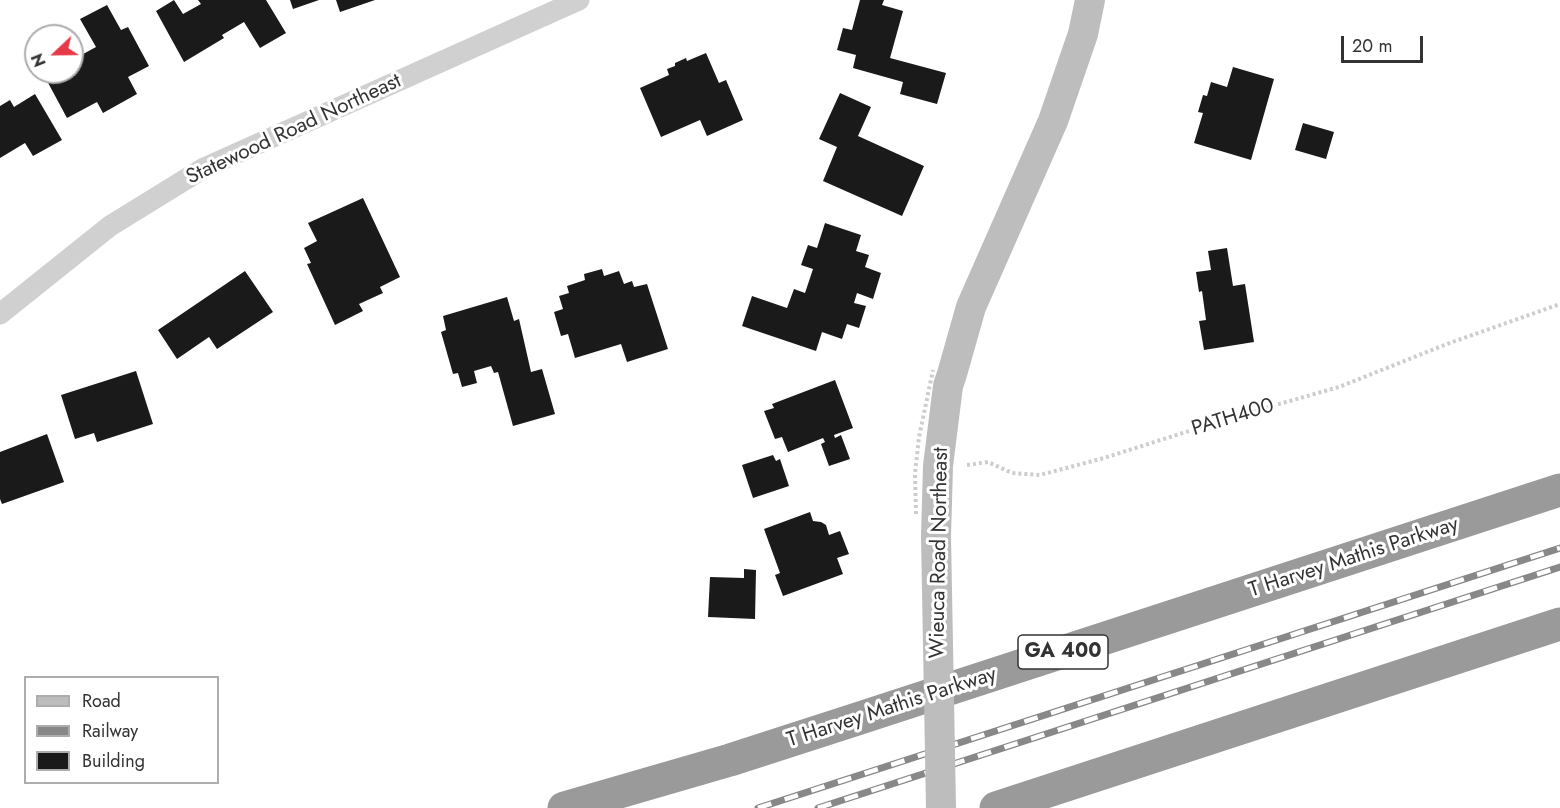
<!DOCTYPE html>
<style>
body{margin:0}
#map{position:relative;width:1560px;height:808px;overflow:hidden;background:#fff;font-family:Jost,sans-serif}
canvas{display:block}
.legend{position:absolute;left:24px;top:676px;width:195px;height:108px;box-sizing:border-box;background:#fff;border:2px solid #adadad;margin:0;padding:8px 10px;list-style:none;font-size:18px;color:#333}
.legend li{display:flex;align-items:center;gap:12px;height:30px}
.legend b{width:30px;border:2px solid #adadad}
.north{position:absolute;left:24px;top:24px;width:60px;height:60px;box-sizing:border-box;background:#fff;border:2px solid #adadad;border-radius:50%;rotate:248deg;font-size:16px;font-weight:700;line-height:24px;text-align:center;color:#333}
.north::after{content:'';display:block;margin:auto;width:21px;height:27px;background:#e63946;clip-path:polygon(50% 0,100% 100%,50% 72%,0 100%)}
.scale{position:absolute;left:1341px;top:36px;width:82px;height:27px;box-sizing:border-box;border:3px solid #333;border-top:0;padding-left:8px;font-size:18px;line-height:21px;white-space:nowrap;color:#333;-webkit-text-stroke:4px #fff;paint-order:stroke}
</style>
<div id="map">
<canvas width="1560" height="808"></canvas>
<ul class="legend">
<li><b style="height:8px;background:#bdbdbd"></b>Road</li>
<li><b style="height:8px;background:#888"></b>Railway</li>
<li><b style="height:16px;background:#1a1a1a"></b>Building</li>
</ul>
<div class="north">N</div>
<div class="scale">20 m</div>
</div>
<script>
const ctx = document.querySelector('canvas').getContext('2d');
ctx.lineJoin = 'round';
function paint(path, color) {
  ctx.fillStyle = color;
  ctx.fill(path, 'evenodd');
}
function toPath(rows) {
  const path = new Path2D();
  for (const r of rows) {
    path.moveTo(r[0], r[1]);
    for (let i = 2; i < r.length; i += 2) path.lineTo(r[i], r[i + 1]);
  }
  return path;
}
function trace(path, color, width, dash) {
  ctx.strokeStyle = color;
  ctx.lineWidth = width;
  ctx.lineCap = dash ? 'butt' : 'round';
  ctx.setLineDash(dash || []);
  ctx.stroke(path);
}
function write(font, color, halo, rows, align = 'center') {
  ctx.font = font + ' Jost,sans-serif';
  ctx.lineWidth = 6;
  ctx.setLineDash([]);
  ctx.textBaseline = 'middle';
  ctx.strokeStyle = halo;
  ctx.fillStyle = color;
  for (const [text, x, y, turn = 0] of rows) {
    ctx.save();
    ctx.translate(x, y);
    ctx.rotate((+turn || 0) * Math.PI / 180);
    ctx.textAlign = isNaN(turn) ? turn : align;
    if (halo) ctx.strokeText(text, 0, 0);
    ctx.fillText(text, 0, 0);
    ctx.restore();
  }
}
const building = toPath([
 [174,0,183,14,201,4,198,0,266,0,286,33,260,48,244,22,222,35,224,38,184,62,156,11],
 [290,0,319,0,293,9],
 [336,0,375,0,340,12],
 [860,0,884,0,882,5,903,11,890,58,946,73,937,104,900,94,903,82,853,68,856,55,837,50,843,28,852,30],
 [107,5,121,30,128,27,149,66,128,77,137,94,103,113,97,102,67,118,46,79,54,74,53,72,72,72,72,53,74,59,96,47,80,19],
 [706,53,719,83,726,80,743,120,707,136,700,120,661,137,640,88,669,75,667,69,675,66,675,63,686,58,687,61],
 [1233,67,1274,79,1251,160,1194,143,1203,113,1198,112,1203,95,1207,96,1211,82,1227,87],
 [840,93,871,107,858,136,924,166,902,216,823,181,837,147,819,139],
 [35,94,62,140,33,156,25,143,0,158,0,106,10,100,14,107],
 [1303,123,1334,132,1326,159,1295,150],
 [363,198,400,277,380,287,383,293,359,304,363,311,335,325,307,264,311,263,304,248,317,241,308,223],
 [825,223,861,235,856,251,869,255,865,267,881,273,873,299,857,293,854,303,866,306,859,328,847,324,842,339,822,332,816,351,742,326,752,296,787,308,794,289,805,293,813,269,801,265,808,245,817,248],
 [1227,248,1233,286,1245,284,1254,342,1204,350,1199,321,1206,320,1202,291,1199,292,1196,272,1211,270,1208,251],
 [602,269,604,276,619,271,624,284,632,281,634,287,647,284,668,349,627,362,621,344,575,358,568,334,561,336,554,312,563,309,559,296,569,293,567,286,585,280,584,274],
 [245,271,273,312,217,349,209,337,177,359,158,330],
 [507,297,514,321,519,319,531,372,542,369,555,414,513,426,498,372,494,373,491,366,474,371,477,383,462,387,458,373,453,374,441,332,446,330,443,316],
 [136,371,153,424,97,442,94,433,75,439,61,395],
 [835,380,853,428,834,435,835,438,841,435,850,459,829,466,821,444,825,442,823,438,788,452,782,437,775,439,764,411,774,408,772,404],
 [47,434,64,482,2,504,0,499,0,452],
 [773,455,776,461,780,459,789,486,753,498,742,465],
 [810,512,813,521,821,522,826,525,829,535,840,531,849,554,837,558,843,574,783,596,775,575,780,573,764,529],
 [744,569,756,570,755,619,708,617,710,577,744,578]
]);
const path = toPath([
 [967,465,988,462,1012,473,1040,475,1104,458,1230,418,1339,387,1447,344,1560,304]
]);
const street = toPath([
 [0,314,110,226,204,168,579,0]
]);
const secondary = toPath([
 [936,536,938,466,948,386,952,374,971,307,1053,121,1083,34,1090,0]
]);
const highway = toPath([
 [564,808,730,760,857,719,1560,490],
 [996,808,1560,624]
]);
const rail = toPath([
 [758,808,1560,548],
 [818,808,1560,567]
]);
const pathBridge = toPath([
 [916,514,915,474,919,437,933,370]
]);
const secondaryBridge = toPath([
 [936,536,941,808]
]);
const shields = [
 [1063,652,90]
];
const shieldNames = [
 ["GA 400",1063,652]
];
const streetNames = [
 ["Statewood Road Northeast",294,130,-25],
 ["PATH400",1233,418,-17],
 ["Wieuca Road Northeast",940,553,-89],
 ["T Harvey Mathis Parkway",1354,558,-18],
 ["T Harvey Mathis Parkway",892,708,-18]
];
paint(building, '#1a1a1a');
trace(path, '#cdcdcd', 4, [3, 3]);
trace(street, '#d0d0d0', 21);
trace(secondary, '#bdbdbd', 30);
trace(highway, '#9a9a9a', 33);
trace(rail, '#888', 7);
trace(rail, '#fff', 4.5, [14]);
trace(pathBridge, '#cdcdcd', 4, [3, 3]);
trace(secondaryBridge, '#bdbdbd', 30);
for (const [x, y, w] of shields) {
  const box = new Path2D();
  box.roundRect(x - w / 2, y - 17, w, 34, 4.5);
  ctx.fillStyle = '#fff';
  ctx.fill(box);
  trace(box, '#333', 1.5);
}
write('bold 20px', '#333', null, shieldNames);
write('21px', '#333', '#fff', streetNames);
</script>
